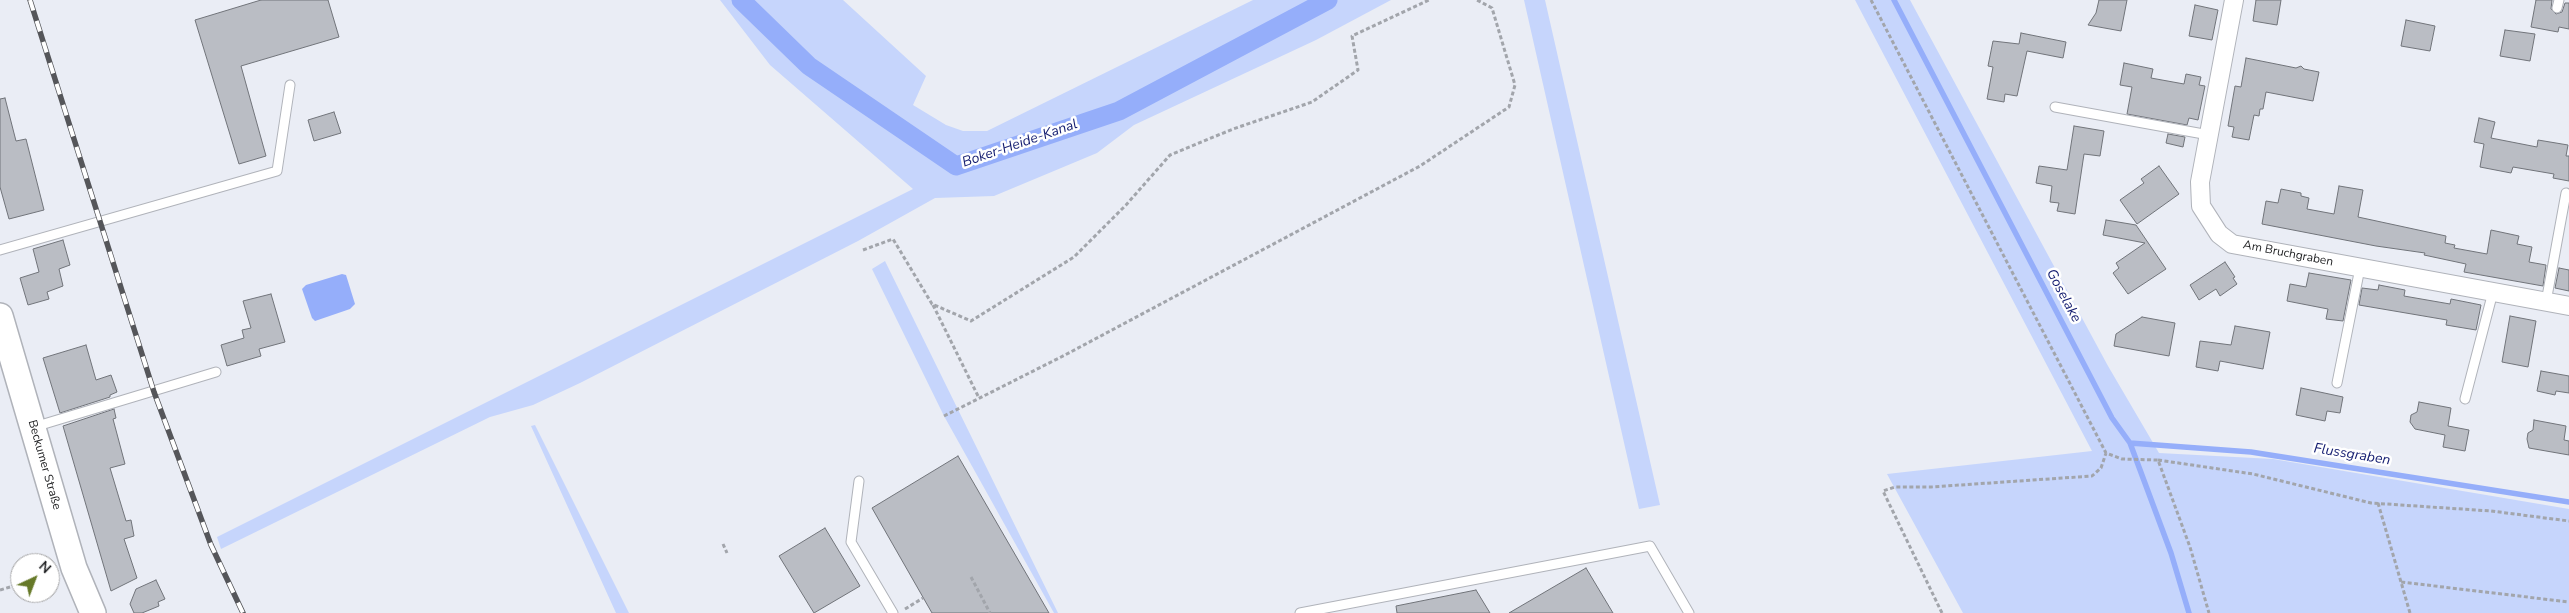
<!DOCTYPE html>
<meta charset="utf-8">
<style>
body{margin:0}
#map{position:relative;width:2569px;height:613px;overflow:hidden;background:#eaedf5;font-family:"Nunito Sans",sans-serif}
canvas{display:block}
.north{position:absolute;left:10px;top:553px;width:50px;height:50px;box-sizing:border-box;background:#fff;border:1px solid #a5a5a6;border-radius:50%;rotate:43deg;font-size:14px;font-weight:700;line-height:20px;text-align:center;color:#1e1f21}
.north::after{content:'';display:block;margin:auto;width:18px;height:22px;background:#667928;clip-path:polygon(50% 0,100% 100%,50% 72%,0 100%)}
</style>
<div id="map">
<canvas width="2569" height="613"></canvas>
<div class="north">N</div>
</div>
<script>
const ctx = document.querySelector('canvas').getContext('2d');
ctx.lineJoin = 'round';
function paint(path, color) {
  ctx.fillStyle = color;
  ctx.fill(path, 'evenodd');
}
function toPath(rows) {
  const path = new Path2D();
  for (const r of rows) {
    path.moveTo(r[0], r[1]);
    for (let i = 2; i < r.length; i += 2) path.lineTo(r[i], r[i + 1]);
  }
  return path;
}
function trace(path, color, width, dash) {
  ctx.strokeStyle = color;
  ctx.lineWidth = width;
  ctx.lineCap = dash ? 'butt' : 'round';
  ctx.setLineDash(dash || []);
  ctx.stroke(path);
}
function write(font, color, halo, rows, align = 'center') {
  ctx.font = font + ' "Nunito Sans",sans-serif';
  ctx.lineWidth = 5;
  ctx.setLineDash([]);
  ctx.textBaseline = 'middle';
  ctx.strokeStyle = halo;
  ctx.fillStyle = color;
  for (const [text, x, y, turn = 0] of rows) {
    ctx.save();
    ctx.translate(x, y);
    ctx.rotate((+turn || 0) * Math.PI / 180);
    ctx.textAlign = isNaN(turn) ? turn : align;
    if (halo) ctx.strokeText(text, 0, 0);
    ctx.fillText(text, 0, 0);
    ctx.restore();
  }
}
const green = toPath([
 [720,0,843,0,926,76,913,105,946,125,963,131,987,131,1253,0,1391,0,1316,40,1134,125,1097,153,994,196,935,198,858,241,580,383,533,405,490,417,221,549,217,537,913,189,770,65],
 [1524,0,1545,0,1660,505,1639,509],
 [1855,0,1910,0,2108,366,2159,453,2273,459,2569,509,2569,613,1963,613,1887,474,2092,451],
 [885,261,1058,613,1054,613,944,416,872,269],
 [535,425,629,613,616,613,531,426]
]);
const water = toPath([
 [342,274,346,275,355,304,350,309,315,321,312,318,302,289,306,285]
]);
const stream = toPath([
 [1894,0,2112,418,2130,443,2171,553,2189,613],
 [2130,443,2251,452,2569,502]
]);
const canal = toPath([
 [741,0,809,66,956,166,1119,111,1328,0]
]);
const building = toPath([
 [261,0,328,0,339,37,241,66,266,156,239,164,195,20,261,0],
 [2099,0,2127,0,2121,31,2088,25,2096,13,2099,0],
 [2256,0,2281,0,2277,25,2253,21,2256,0],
 [2536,0,2552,0,2551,9,2556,14,2562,12,2565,3,2569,3,2569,29,2559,27,2558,32,2531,27,2536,0],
 [2195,5,2218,10,2212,40,2189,36,2195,5],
 [2406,20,2435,26,2430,51,2401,46,2406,20],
 [2505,30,2535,34,2530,61,2500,56,2505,30],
 [2021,33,2066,42,2063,58,2027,51,2017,96,2005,94,2004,102,1987,99,1993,67,1988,66,1993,41,2019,44,2021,33],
 [2246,58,2296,68,2301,66,2304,69,2319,72,2313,101,2266,92,2263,109,2260,109,2259,116,2254,115,2249,140,2232,137,2234,127,2228,126,2235,86,2241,87,2246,58],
 [2124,63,2153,69,2151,78,2184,84,2186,74,2201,77,2199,85,2205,86,2198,120,2189,118,2187,125,2127,114,2132,87,2120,85,2124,63],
 [5,98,16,141,26,139,44,210,9,219,0,187,0,99,5,98],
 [334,112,341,133,314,141,308,120,334,112],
 [2479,118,2495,122,2491,138,2537,147,2538,140,2568,145,2566,156,2569,156,2569,181,2553,178,2554,174,2513,167,2511,173,2480,167,2484,144,2474,142,2479,118],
 [2074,126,2104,131,2100,156,2084,154,2075,214,2057,211,2059,203,2050,202,2052,186,2036,183,2039,166,2067,170,2074,126],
 [2168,134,2185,137,2183,147,2166,143,2168,134],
 [2159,166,2179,194,2137,224,2120,200,2144,183,2141,179,2159,166],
 [2339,186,2363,190,2358,217,2446,236,2445,243,2455,245,2454,248,2487,254,2491,230,2519,236,2517,244,2532,247,2529,262,2546,265,2543,286,2464,272,2466,264,2424,255,2425,253,2376,246,2262,224,2266,201,2278,203,2281,189,2301,193,2301,196,2309,198,2307,209,2334,214,2339,186],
 [2106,220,2136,225,2166,269,2128,294,2113,273,2119,268,2116,263,2145,243,2103,235,2106,220],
 [63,240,70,265,59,269,63,286,47,292,49,299,28,305,20,278,39,272,33,249,63,240],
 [2225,262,2235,277,2233,278,2237,284,2220,296,2216,289,2199,300,2190,285,2225,262],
 [2559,268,2569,270,2569,291,2555,288,2559,268],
 [2309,273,2351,280,2343,321,2326,319,2328,309,2287,301,2290,284,2306,287,2309,273],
 [2379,285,2405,290,2404,296,2450,304,2451,299,2481,305,2476,330,2446,325,2447,320,2359,305,2362,288,2378,290,2379,285],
 [271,294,285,342,259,349,261,356,227,366,221,345,244,338,242,330,251,328,243,301,271,294],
 [2510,316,2536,321,2528,367,2502,362,2510,316],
 [2142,317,2175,323,2169,356,2114,346,2116,334,2142,317],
 [2235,326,2270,332,2263,369,2220,361,2218,371,2196,367,2200,341,2231,345,2235,326],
 [86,345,96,380,111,375,117,392,110,395,110,397,60,413,43,358,86,345],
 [2541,371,2569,376,2569,393,2556,391,2555,395,2537,391,2541,371],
 [2301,388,2343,397,2340,413,2327,411,2325,421,2296,415,2301,388],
 [2419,402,2451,408,2448,426,2469,430,2465,451,2443,447,2445,435,2415,429,2410,422,2411,415,2417,412,2419,402],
 [114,409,116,418,113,419,125,464,110,468,126,521,131,520,134,536,124,539,137,578,111,591,63,426,114,409],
 [2534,420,2566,426,2564,440,2569,441,2569,455,2529,448,2527,439,2528,433,2533,430,2534,420],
 [958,456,1049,613,932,613,872,508,958,456],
 [825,528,860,586,814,613,779,556,825,528],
 [1586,568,1613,613,1509,613,1586,568],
 [156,580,165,599,158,602,159,606,142,613,134,613,130,604,136,589,156,580],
 [1476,590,1490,613,1397,613,1396,606,1476,590]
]);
const path = toPath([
 [1871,0,2106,453,2122,459,2158,460,2190,547,2209,613],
 [863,250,893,239,932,304,971,321,1074,257,1126,205,1170,155,1233,129,1312,102,1358,70,1352,36,1429,0],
 [933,305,979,398],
 [944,416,1065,355,1420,166,1509,107,1515,85,1492,8,1477,0],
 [2158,460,2253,474,2371,503,2491,511,2569,521],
 [2378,503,2401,582],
 [723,544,727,553],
 [971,577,990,613],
 [0,590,20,584],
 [905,609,923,598],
 [1942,613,1883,491,1895,487,1931,487,2092,476,2101,468,2106,453],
 [2410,613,2401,582,2569,602]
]);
const lane = toPath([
 [2557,8,2559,0],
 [2055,107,2209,135],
 [0,250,277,171,290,85],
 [2546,302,2566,193],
 [2337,383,2360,268],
 [2465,399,2493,292],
 [34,427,216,372],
 [859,481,851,542,893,613],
 [1300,613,1650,546,1689,613]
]);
const street = toPath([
 [2234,0,2200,182,2201,206,2219,234,2232,244,2569,306]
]);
const secondary = toPath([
 [0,316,74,568,93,613]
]);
const rail = toPath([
 [30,0,154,392,211,545,243,613]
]);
const streetNames = [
 ["Am Bruchgraben",2288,254,11],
 ["Beckumer Straße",44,465,74]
];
const waterNames = [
 ["Boker-Heide-Kanal",1020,144,-19],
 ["Goselake",2063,296,62],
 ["Flussgraben",2352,455,9]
];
paint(green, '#c6d5fc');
paint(water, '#95aefa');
trace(stream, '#95aefa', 5.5);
trace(canal, '#95aefa', 19);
paint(building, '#babdc4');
trace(building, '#71747a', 1);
trace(lane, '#b0b3ba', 11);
trace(street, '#b0b3ba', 20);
trace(secondary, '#b0b3ba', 28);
trace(path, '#a2a5ab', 3, [4, 2.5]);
trace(lane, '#fff', 9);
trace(street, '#fff', 18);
trace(secondary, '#fff', 25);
trace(rail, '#55565a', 5.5);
trace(rail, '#fff', 4, [11]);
write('12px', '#1e1f21', '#fff', streetNames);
write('italic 14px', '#121b6f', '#fff', waterNames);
</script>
